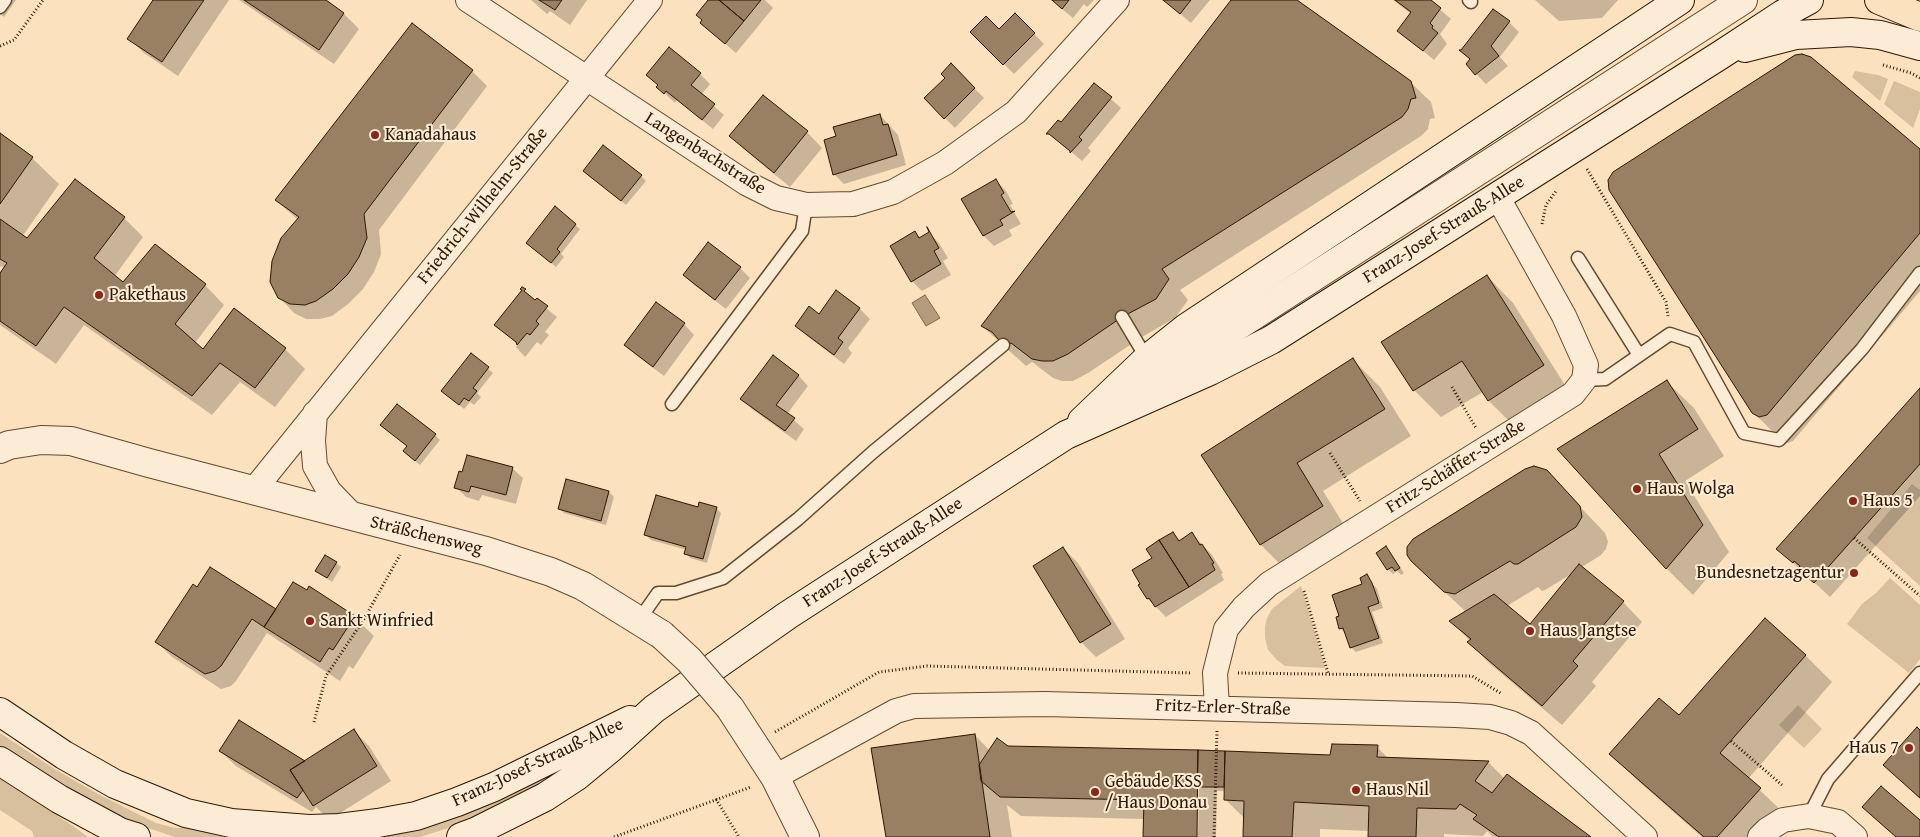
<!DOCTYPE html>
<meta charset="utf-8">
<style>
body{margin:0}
canvas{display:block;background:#fbe1be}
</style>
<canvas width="1920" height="837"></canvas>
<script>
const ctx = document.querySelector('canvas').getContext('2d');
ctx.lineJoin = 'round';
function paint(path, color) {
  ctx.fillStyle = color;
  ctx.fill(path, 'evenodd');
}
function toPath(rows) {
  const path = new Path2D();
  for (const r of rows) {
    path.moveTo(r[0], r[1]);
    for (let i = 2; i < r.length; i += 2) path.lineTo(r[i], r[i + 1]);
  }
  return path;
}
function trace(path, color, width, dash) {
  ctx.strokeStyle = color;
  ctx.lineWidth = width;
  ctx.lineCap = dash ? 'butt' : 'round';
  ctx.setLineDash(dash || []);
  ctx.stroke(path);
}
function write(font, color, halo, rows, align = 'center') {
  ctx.font = font + ' "Gentium Book Plus",serif';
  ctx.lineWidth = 4;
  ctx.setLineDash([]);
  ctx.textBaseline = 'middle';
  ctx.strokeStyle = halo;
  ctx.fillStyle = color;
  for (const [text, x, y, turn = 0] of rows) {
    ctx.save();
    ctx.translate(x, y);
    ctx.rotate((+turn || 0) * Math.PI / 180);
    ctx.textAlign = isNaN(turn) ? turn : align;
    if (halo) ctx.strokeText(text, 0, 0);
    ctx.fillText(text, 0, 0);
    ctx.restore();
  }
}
const green = toPath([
 [1855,71,1878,75,1888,79,1880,101,1852,77],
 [1894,81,1920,92,1920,109,1913,128,1884,104],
 [1912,484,1920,490,1920,586,1867,538],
 [1890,578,1920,605,1920,659,1909,673,1847,624,1862,604,1876,593],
 [1301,586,1325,668,1285,666,1277,660,1268,650,1265,638,1265,627,1267,618,1272,609],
 [1798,705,1822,729,1804,748,1779,725],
 [0,733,53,768,98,794,156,823,175,828,203,828,244,837,175,837,133,823,57,784,0,746],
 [572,765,529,792,455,826,420,837,371,837,560,767],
 [0,778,73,826,88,837,34,837,32,831,0,810]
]);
const water = toPath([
 [925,295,940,318,926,326,912,303,925,295]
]);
const shadow = toPath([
 [0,0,16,0,4,17,0,14],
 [155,0,229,0,178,76,144,53,129,38],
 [239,0,323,0,344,14,359,29,334,64],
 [531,0,587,0,570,25,550,11,547,14],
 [710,0,765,0,773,8,736,53,701,23],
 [1051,0,1094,0,1087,7,1084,4,1073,18],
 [1164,0,1210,0,1191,23],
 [1233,0,1295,0,1410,82,1431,102,1435,118,1430,119,1428,129,1421,136,1180,290,1188,300,1175,318,1142,337,1088,373,1073,381,1062,381,1053,378,1032,362,1026,366,982,326],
 [1393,0,1429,0,1451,19,1440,34,1447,44,1434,60,1398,30,1411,14],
 [1535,0,1618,0,1602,18,1559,21],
 [1015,14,1044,44,1014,74,972,32,999,31],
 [1509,22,1519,32,1500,57,1508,66,1486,84,1476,74,1471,60],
 [951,65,984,98,955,128,925,98,946,78],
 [472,71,487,86,379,230,381,254,374,272,363,289,348,304,332,316,320,319,306,319,294,313,279,297,298,220,276,200],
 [700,74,710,84,701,95,724,115,713,129,677,100,675,103,658,87],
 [1094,84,1121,108,1088,148,1091,151,1082,161,1049,133,1061,124],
 [763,96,807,132,822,148,790,187,746,151,731,136],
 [880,115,898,135,906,165,844,184,834,174],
 [0,135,32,158,59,184,22,237,27,240,124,218,143,237,114,277,123,284,205,285,224,305,195,343,203,350,234,309,285,349,305,369,275,407,240,382,212,415,84,325,56,364,0,325,0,275,5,268,1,266,0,268],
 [1920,151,1920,291,1793,441,1788,443,1782,441,1754,413],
 [589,176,641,176,646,181,626,205],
 [996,181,1006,191,1013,204,1010,205,1021,224,1009,230,1012,236,994,246,984,236,963,200],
 [556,208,580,229,561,254,564,257,556,267,527,243],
 [915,233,921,238,929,233,939,243,948,258,943,261,951,275,922,291,912,281],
 [740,268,750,278,726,309,694,285,684,275],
 [1487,276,1513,303,1570,393,1515,427,1489,401,1483,392,1441,417,1414,390],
 [522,289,557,317,545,332,549,335,541,345,537,342,525,357,516,347,517,344,496,325,523,290],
 [836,292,860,309,870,319,848,348,852,353,844,364,807,336,797,326,819,315],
 [656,303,684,324,694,335,664,376,636,355,625,345],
 [472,355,493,373,477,393,481,397,474,405,470,402,464,409,443,391],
 [1353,360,1380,387,1411,436,1323,491,1349,533,1288,572,1261,545,1203,455],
 [798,375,808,386,787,414,804,429,796,441,752,409,742,398],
 [1667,382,1694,408,1724,456,1685,481,1729,552,1693,595,1667,569,1559,449],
 [1920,390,1920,496,1830,597,1778,549],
 [435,435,440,440,420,465,409,456,408,447],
 [512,468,523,478,516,504,482,495,479,501,466,497,456,487],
 [1548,473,1605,533,1608,542,1606,549,1601,555,1582,567,1623,602,1642,622,1592,682,1596,686,1562,725,1488,662,1469,642,1470,641,1451,621,1466,612,1412,561],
 [1573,573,1530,626,1507,606,1538,587,1542,591,1545,590],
 [567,480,609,492,614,497,606,525,564,513,559,508],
 [698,508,716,508,721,513,707,563,690,558,686,553,687,550,651,540,646,535],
 [1173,534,1181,541,1192,534,1212,555,1223,573,1221,574,1224,580,1166,617,1148,599,1140,586,1154,558],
 [1386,547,1404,573,1401,575,1397,571,1393,574,1388,569],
 [1063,548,1078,563,1125,639,1096,657,1081,642],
 [336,563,341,567,332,582,317,571],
 [1366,576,1377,589,1383,608,1372,612,1383,643,1356,652,1351,647,1345,633,1340,628,1341,616,1364,585],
 [198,588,275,609,354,617,374,636,353,669,349,666,340,681,267,633,236,681,231,686,221,689,172,657,157,642],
 [1765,620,1806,656,1832,682,1748,779,1787,816,1768,837,1702,837,1638,781,1611,754,1679,717],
 [354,731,369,746,391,781,329,820,316,807,312,812,236,766,220,751,305,762],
 [1920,732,1920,799,1885,765],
 [975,735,990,751,1008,747,1197,751,1331,756,1377,747,1389,759,1488,762,1505,779,1589,837,1493,837,1487,831,1483,836,1444,834,1444,837,1369,837,1369,831,1320,829,1320,837,1244,837,1245,819,1225,799,1225,791,1217,791,1216,837,1198,837,1199,786,1196,784,1196,837,1145,837,1145,819,1021,816,1007,805,1012,837,887,837]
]);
const building = toPath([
 [153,0,204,0,162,62,127,39,153,0],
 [244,0,326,0,344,13,319,50,244,0],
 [539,0,562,0,555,10,539,0],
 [708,0,719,0,744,21,725,44,700,23,702,20,696,15,708,0],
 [719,0,761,0,744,21,719,0],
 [1052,0,1069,0,1062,9,1052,0],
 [1163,0,1191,0,1180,14,1163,0],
 [1231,0,1297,0,1411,81,1416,98,1411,99,1408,109,1402,117,1162,269,1169,279,1156,299,1122,317,1068,354,1053,361,1042,361,1032,359,1011,343,1005,347,992,332,981,326,1231,0],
 [1395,0,1431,0,1441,8,1430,23,1433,26,1432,28,1438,33,1423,51,1397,31,1411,12,1395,0],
 [1493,9,1510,21,1491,46,1499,56,1475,75,1466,64,1470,59,1459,50,1461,50,1493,9],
 [1015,13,1035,33,1003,65,970,32,986,16,999,29,1015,13],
 [412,23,473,70,364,214,367,238,359,257,348,274,333,289,316,301,305,305,290,304,278,298,270,282,272,261,281,238,299,217,275,200,412,23],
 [669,47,701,73,691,85,715,104,702,120,666,91,664,94,656,87,658,85,646,75,669,47],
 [1802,54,1811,57,1920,149,1920,233,1767,415,1759,417,1752,413,1609,190,1608,180,1613,172,1795,55,1802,54],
 [951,63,975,88,944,119,924,98,945,78,941,74,951,63],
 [1094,83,1112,97,1079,137,1082,140,1070,153,1070,151,1049,134,1046,134,1058,120,1061,122,1094,83],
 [763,95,808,131,774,173,729,136,763,95],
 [880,114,883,125,888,124,897,155,833,175,824,140,836,136,833,127,880,114],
 [0,133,33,157,0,204,0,133],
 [603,145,642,175,621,201,583,171,603,145],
 [75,179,125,217,94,258,123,282,155,244,206,284,175,324,203,349,234,308,286,348,255,388,220,363,192,396,64,307,36,346,0,321,0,273,7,263,0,259,0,219,27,238,75,179],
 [996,179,1004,193,1001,195,1011,212,1015,211,1000,220,1003,225,983,236,961,199,996,179],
 [555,206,576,224,557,249,560,252,551,263,526,243,555,206],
 [927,227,939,248,934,251,941,264,911,282,890,246,915,231,919,238,929,232,927,227],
 [708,242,741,267,715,300,683,275,708,242],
 [1487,275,1544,365,1488,401,1462,361,1413,391,1381,342,1487,275],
 [522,287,526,289,524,291,535,300,537,298,548,306,536,321,539,324,530,335,527,333,517,345,516,342,494,325,522,290,520,289,522,287],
 [836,290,860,308,838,338,843,342,834,355,795,326,809,306,819,314,836,290],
 [656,302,685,323,653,367,624,345,656,302],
 [471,353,489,367,473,388,477,391,469,401,464,398,459,405,441,391,471,353],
 [773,355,799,375,776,405,795,418,785,431,740,399,773,355],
 [1353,358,1385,409,1297,463,1323,506,1260,545,1201,455,1353,358],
 [1667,380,1698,429,1659,454,1703,525,1666,569,1557,449,1667,380],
 [1920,388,1920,464,1814,583,1798,569,1800,566,1794,561,1793,563,1776,549,1920,388],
 [397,404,436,434,415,461,403,451,407,446,380,425,397,404],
 [467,455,513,467,506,495,471,486,469,492,454,488,459,471,462,472,467,455],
 [1534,466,1547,470,1580,506,1582,517,1576,527,1518,564,1514,564,1510,561,1455,594,1444,592,1411,561,1407,555,1407,547,1413,539,1525,469,1534,466],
 [566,479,609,491,601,521,558,509,566,479],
 [656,495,698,507,699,502,717,507,703,559,684,554,686,547,644,535,656,495],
 [1173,532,1179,541,1192,532,1200,545,1202,544,1214,563,1212,564,1215,570,1189,587,1159,540,1173,532],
 [1159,540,1189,587,1155,607,1149,598,1147,599,1138,585,1140,584,1132,570,1152,558,1146,549,1159,540],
 [1386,546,1400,568,1395,571,1392,567,1387,570,1376,553,1386,546],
 [1063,547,1111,624,1080,643,1033,566,1063,547],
 [325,555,337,562,327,578,315,571,325,555],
 [1579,564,1624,601,1573,661,1578,666,1542,706,1467,642,1471,639,1449,621,1494,594,1530,624,1579,564],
 [210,567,276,609,264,627,252,619,221,666,215,671,205,674,155,642,193,584,197,587,210,567],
 [1367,574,1372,583,1379,603,1368,607,1379,638,1350,648,1343,628,1339,629,1336,617,1339,616,1332,595,1362,584,1360,578,1367,574],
 [293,582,307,590,309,586,355,616,333,650,329,648,320,662,264,627,293,582],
 [1765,618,1806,655,1720,753,1761,788,1717,837,1704,837,1609,754,1659,698,1679,715,1765,618],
 [239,720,305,761,290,770,303,790,297,798,219,751,239,720],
 [1917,727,1920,730,1920,798,1883,765,1917,727],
 [354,729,377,766,313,806,290,770,354,729],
 [975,734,990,837,886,837,871,748,975,734],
 [997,738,1008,746,1198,750,1197,837,1143,837,1144,800,1000,797,981,781,979,765,997,738],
 [1332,744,1378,745,1377,757,1489,761,1475,781,1492,793,1507,774,1591,837,1499,837,1473,819,1477,815,1460,804,1456,809,1417,808,1416,837,1368,837,1369,806,1294,802,1292,837,1243,837,1244,801,1224,800,1225,751,1330,755,1332,744],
 [1198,750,1225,751,1224,787,1197,787,1198,750],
 [1881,786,1920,820,1920,837,1896,837,1862,807,1881,786]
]);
const path = toPath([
 [0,46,14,40,43,0],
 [1883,65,1911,73,1920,78],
 [1587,169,1666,302,1668,316],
 [1542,224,1546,205,1556,191],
 [1452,387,1476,428],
 [1330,453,1360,501],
 [1854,538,1920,596],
 [1304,591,1328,673],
 [1238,673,1472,676,1502,694],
 [314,722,326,676,364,619,400,555],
 [775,732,879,672,927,666,1192,673],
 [1731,741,1782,785],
 [716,799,739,837],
 [614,837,751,787],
 [1214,837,1217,731]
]);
const service = toPath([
 [1469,0,1471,2],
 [0,7,5,0],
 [1578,258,1639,355],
 [1122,317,1147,359],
 [1584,380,1605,379,1670,334,1694,342,1744,433,1779,440,1862,349,1920,273],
 [672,404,802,231,806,205],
 [639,620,658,593,676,593,723,578,798,519,873,452,1003,345],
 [1809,816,1828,779,1920,673]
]);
const minor = toPath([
 [468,0,746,183,776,198,806,205,853,204,893,192,945,163,1016,112,1117,0],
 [315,413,313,441,315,466,329,491,354,517],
 [253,491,650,0],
 [1217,708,1215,673,1226,629,1244,607,1269,584,1573,394,1584,380,1586,365,1564,316,1497,196],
 [775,777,896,711,914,706,1045,704,1456,715,1490,717,1511,723,1531,733,1645,837],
 [1760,837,1767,830,1783,820,1809,816,1838,822,1855,837]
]);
const tertiary = toPath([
 [1118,403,1743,0],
 [0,449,9,445,41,440,71,441,149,463,486,551,551,572,583,586,662,635],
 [730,708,775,777,805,837]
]);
const secondary = toPath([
 [1745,48,1796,35,1851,32,1880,35,1920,46],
 [1082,421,1147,359,1186,328,1680,0],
 [0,712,64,755,115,784,186,813,231,823,309,829,339,828,378,823,416,816,457,802,494,787,630,720],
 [0,761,59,799,120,832,136,837],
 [461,837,477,831,545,797,577,776,611,748,654,709,788,615,1066,435,1210,371,1271,340,1722,54,1783,14,1809,0]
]);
const primary = toPath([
 [1879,0,1920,17]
]);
const tertiaryBridge = toPath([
 [662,635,689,660,730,708]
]);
const markers = [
 [375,135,5,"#8f2418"],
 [99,295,5,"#8f2418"],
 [1637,489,5,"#8f2418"],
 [1853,501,5,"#8f2418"],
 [1854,573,5,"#8f2418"],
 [310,621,5,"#8f2418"],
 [1530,631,5,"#8f2418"],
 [1909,748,5,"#8f2418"],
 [1356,790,5,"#8f2418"],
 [1095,792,5,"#8f2418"]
];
const poiNames = [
 ["Kanadahaus",385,135],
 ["Pakethaus",109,295],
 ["Haus Wolga",1647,489],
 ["Haus 5",1863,501],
 ["Bundesnetzagentur",1844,573,"right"],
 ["Sankt Winfried",320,621],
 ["Haus Jangtse",1540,631],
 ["Haus 7",1899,748,"right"],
 ["Gebäude KSS",1105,782],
 ["/ Haus Donau",1105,803],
 ["Haus Nil",1366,790]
];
const streetNames = [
 ["Langenbachstraße",705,154,32],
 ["Friedrich-Wilhelm-Straße",483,206,-51],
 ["Franz-Josef-Strauß-Allee",1444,230,-32],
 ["Fritz-Schäffer-Straße",1456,467,-32],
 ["Sträßchensweg",426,536,14],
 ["Franz-Josef-Strauß-Allee",883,553,-33],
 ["Fritz-Erler-Straße",1223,708,2],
 ["Franz-Josef-Strauß-Allee",538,763,-25]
];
paint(green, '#d8bf9e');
paint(water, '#b59c7d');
trace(water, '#7f674b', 1);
paint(shadow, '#0003');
paint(building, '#998063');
trace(building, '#2e1700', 1);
trace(service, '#614a30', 15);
trace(minor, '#614a30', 26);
trace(tertiary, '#614a30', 30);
trace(secondary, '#2e1700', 30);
trace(primary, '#2e1700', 30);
trace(path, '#2e1700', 3, [1, 2.5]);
trace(service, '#fcecd5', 12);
trace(minor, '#fcecd5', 24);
trace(tertiary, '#fcecd5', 28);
trace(secondary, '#fcecd5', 28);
trace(primary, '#fbe1be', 28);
trace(tertiaryBridge, '#614a30', 30, []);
trace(tertiaryBridge, '#fcecd5', 28);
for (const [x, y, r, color] of markers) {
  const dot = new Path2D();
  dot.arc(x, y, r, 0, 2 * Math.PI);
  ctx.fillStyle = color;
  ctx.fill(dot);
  trace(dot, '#fcecd5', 2);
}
write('18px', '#2e1700', '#fcecd5', poiNames, 'left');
write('18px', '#2e1700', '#fcecd5', streetNames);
</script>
